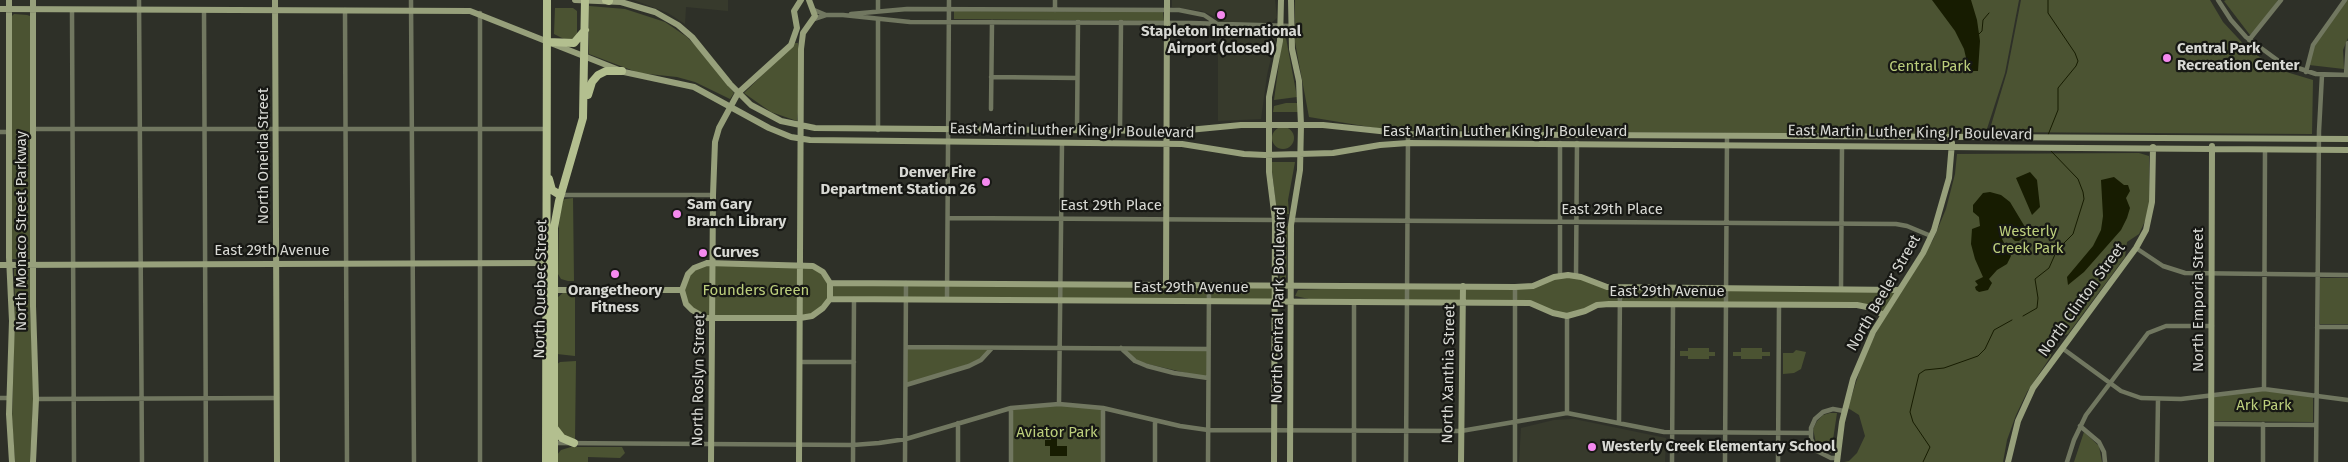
<!DOCTYPE html>
<style>
body{margin:0}
canvas{display:block;background:#2e3028}
</style>
<canvas width="2348" height="462"></canvas>
<script>
const ctx = document.querySelector('canvas').getContext('2d');
ctx.lineJoin = 'round';
function paint(path, color) {
  ctx.fillStyle = color;
  ctx.fill(path, 'evenodd');
}
function toPath(rows) {
  const path = new Path2D();
  for (const r of rows) {
    if (r.length === 3) {
      path.moveTo(r[0] + r[2], r[1]);
      path.arc(r[0], r[1], r[2], 0, 2 * Math.PI);
      continue;
    }
    path.moveTo(r[0], r[1]);
    for (let i = 2; i < r.length; i += 2) path.lineTo(r[i], r[i + 1]);
  }
  return path;
}
function trace(path, color, width, dash) {
  ctx.strokeStyle = color;
  ctx.lineWidth = width;
  ctx.lineCap = dash ? 'butt' : 'round';
  ctx.setLineDash(dash || []);
  ctx.stroke(path);
}
function write(font, color, halo, rows, align = 'center') {
  ctx.font = font + ' "Fira Sans",sans-serif';
  ctx.lineWidth = 4.5;
  ctx.setLineDash([]);
  ctx.textBaseline = 'middle';
  ctx.strokeStyle = halo;
  ctx.fillStyle = color;
  for (const [text, x, y, turn = 0] of rows) {
    ctx.save();
    ctx.translate(x, y);
    ctx.rotate((+turn || 0) * Math.PI / 180);
    ctx.textAlign = isNaN(turn) ? turn : align;
    if (halo) ctx.strokeText(text, 0, 0);
    ctx.fillText(text, 0, 0);
    ctx.restore();
  }
}
const built = toPath([
 [634,0,728,0,728,11,686,7,685,24,668,13],
 [1172,0,1275,0,1277,18,1272,22,1272,30,1276,36,1267,75,1261,119,1218,121,1218,18,1202,11,1172,7],
 [1574,419,1666,438,1665,462,1519,462,1521,428,1554,420]
]);
const green = toPath([
 [1295,0,2019,0,2005,73,1985,135,1388,130,1309,117,1295,42],
 [2021,0,2210,0,2223,22,2250,51,2283,71,2313,80,2312,134,1989,132,2007,72],
 [2226,0,2278,0,2262,24,2250,35,2224,1],
 [2345,0,2348,0,2348,38,2343,50,2344,69,2309,65,2313,45],
 [589,6,625,9,665,22,687,37,702,52,734,93,730,99,695,82,677,77,639,73,589,54],
 [555,8,573,8,577,11,577,38,568,41,554,34],
 [954,11,1163,12,1164,21,954,19],
 [14,14,27,15,30,16,30,259,12,259,11,62,12,16],
 [1283,34,1286,38,1297,97,1274,100],
 [795,43,798,43,800,96,797,121,771,112,744,93],
 [1286,103,1297,103,1298,112,1273,112,1274,106],
 [1283,138,11],
 [2139,153,2149,156,2149,207,2146,219,2139,234,2127,242,2125,257,2068,334,2058,338,2053,343,2051,356,2027,392,2016,415,2007,440,2003,462,1844,462,1849,461,1857,453,1865,436,1859,415,1848,408,1863,360,1879,327,1933,240,1946,209,1955,174,1957,154],
 [1271,162,1295,162,1288,200,1289,214,1277,214],
 [573,198,574,281,568,281,561,279,558,274,559,224,562,201,565,199],
 [1277,226,1288,226,1286,279,1280,279],
 [700,265,813,266,830,283,1275,286,1275,301,830,299,812,316,712,318,686,304,683,282],
 [14,269,31,269,32,275,30,311,34,385,30,462,15,462,12,421,15,304],
 [1568,275,1597,285,1899,290,1883,315,1872,308,1609,304,1567,316,1538,305,1309,299,1295,296,1298,290,1344,288,1515,287],
 [2320,278,2348,278,2348,324,2320,324],
 [564,292,575,293,575,356,557,354,557,298],
 [906,347,992,348,981,360,906,385],
 [1121,348,1208,349,1208,378,1135,361],
 [1688,348,1709,348,1709,352,1715,352,1715,356,1709,356,1709,359,1688,359,1688,356,1680,356,1680,351,1688,351],
 [1741,348,1762,348,1762,352,1770,352,1770,356,1762,356,1762,359,1741,359,1741,356,1733,356,1733,352,1741,352],
 [1796,350,1806,352,1801,369,1794,373,1783,374,1783,353,1793,353],
 [576,361,575,439,569,439,557,430,556,365,560,362],
 [2257,390,2313,396,2313,422,2214,421,2214,396],
 [1059,404,1103,408,1103,462,1011,462,1011,408],
 [1830,413,1837,413,1831,453,1820,449,1816,443,1813,429,1817,421,1823,415],
 [2084,432,2099,446,2102,462,2074,462],
 [571,447,622,447,625,453,620,458,588,457,588,462,556,462,557,455,561,450]
]);
const water = toPath([
 [1932,0,1971,0,1977,20,1980,41,1978,71,1969,71,1964,49,1955,31],
 [2030,172,2037,180,2040,207,2032,215,2016,178],
 [2114,177,2124,185,2128,185,2130,191,2126,198,2130,208,2127,218,2121,230,2084,272,2068,285,2067,277,2093,246,2101,230,2103,216,2101,180],
 [1990,192,2001,195,2010,202,2025,227,2024,237,2019,241,2015,241,2006,232,2002,239,2011,256,2007,264,1997,270,1989,279,1992,283,1988,290,1979,292,1976,290,1975,287,1978,285,1975,281,1983,277,1975,259,1971,244,1972,229,1980,226,1979,217,1973,212,1973,205,1983,193],
 [1051,434,1057,434,1057,446,1067,446,1067,456,1050,456,1050,446,1045,446,1045,440,1051,440]
]);
const stream = toPath([
 [2048,0,2048,13,2075,53,2078,61,2076,66,2058,88,2058,110,2048,135],
 [1979,34,1982,31,1983,20,1989,13],
 [2023,316,2037,308,2038,298,2035,279,2049,268,2057,250,2073,234,2084,199,2083,192,2078,179,2051,151],
 [1923,462,1930,447,1913,422,1910,412,1919,374,1925,370,1944,368,1978,356,1985,349,1994,330,2012,320]
]);
const street = toPath([
 [139,0,142,462],
 [411,0,414,462],
 [2218,0,2231,20,2246,37,2280,62,2316,74,2348,75],
 [204,10,206,462],
 [345,10,347,462],
 [814,10,826,15],
 [1055,10,1055,0],
 [72,11,74,462],
 [878,11,878,0],
 [851,14,907,9,1179,10,1204,15,1216,23],
 [814,19,826,15,843,15,910,22,1191,23,1291,26],
 [2249,40,2281,0],
 [2306,72,2313,45,2345,0],
 [2346,75,2348,43],
 [991,77,1077,78],
 [991,109,992,22],
 [34,129,546,129],
 [878,130,878,19],
 [1077,130,1078,22],
 [1120,130,1121,22],
 [0,132,9,132],
 [560,195,713,195],
 [948,218,1275,220],
 [1291,220,1896,224,1907,226,1931,236],
 [2136,248,2163,266,2185,273,2348,275],
 [1560,276,1560,143],
 [1576,276,1577,143],
 [1841,289,1842,146],
 [947,299,949,0],
 [2317,327,2348,327],
 [906,347,1208,349],
 [1121,348,1135,361,1147,366,1174,373,1208,378],
 [2062,348,2121,391,2141,398,2181,399,2264,389,2348,400],
 [800,362,854,362],
 [906,385,969,366,981,360,992,348],
 [2264,389,2265,149],
 [0,398,9,398],
 [36,399,277,398],
 [1059,404,1062,143],
 [1567,413,1567,316],
 [1619,423,1620,287],
 [2211,424,2316,425],
 [2080,426,2099,442,2104,452,2105,462],
 [554,443,853,445,879,443,906,439,1011,408,1059,404,1103,408,1180,426,1208,430,1461,431,1567,413,1664,432,1810,433],
 [1838,458,1831,458,1817,451,1811,439,1811,428,1815,419,1823,412,1833,409,1844,411],
 [480,462,480,13],
 [853,462,854,299],
 [905,462,906,283],
 [958,462,958,423],
 [1011,462,1011,408],
 [1103,462,1103,408],
 [1155,462,1155,421],
 [1208,462,1209,285],
 [1354,462,1354,303],
 [1406,462,1408,134],
 [1515,462,1515,287],
 [1672,462,1673,304],
 [1725,462,1727,136],
 [1778,462,1779,305],
 [2067,462,2074,440,2086,415,2148,333,2166,326,2212,326],
 [2157,462,2158,400],
 [2263,462,2263,424],
 [2316,462,2319,131,2322,75]
]);
const secondary = toPath([
 [9,0,9,257,12,321,9,414,12,462],
 [275,0,277,462],
 [575,0,621,2,655,12,678,25,692,37,730,84,751,105,781,121,815,128,1178,131,1241,125,1323,125,1408,134,2348,139],
 [0,9,470,11,624,72,694,87,769,128,791,137,810,140,1182,144,1244,154,1265,155,1333,153,1380,145,1408,143,2348,150],
 [707,263,813,266,823,272,830,283,830,299,823,308,812,316,800,318,706,318,692,310,686,304,682,290,688,274,694,268,707,263],
 [0,265,545,263],
 [830,283,1515,287,1533,286,1554,277,1568,275,1581,277,1607,287,1899,290],
 [1166,284,1167,0],
 [550,290,682,290],
 [830,299,1530,303,1553,313,1567,316,1585,311,1597,305,1609,304,1857,305,1872,308,1883,315],
 [33,462,36,399,33,306,33,0],
 [711,462,713,195,715,142,719,128,738,93,791,45,797,28,794,11,801,0],
 [799,462,801,49,803,33,815,16,809,0],
 [1274,462,1275,220,1269,172,1269,97,1280,41,1281,0],
 [1290,462,1291,225,1300,170,1301,125,1299,81,1292,49,1291,0],
 [1461,462,1463,286],
 [1837,462,1842,422,1853,379,1873,332,1923,253,1934,230,1949,178,1952,143],
 [2008,462,2018,421,2033,388,2136,248,2146,230,2152,202,2153,147],
 [2211,462,2212,146]
]);
const primary = toPath([
 [606,0,609,1],
 [548,42,574,43,585,30],
 [588,95,592,82,598,75,606,71,622,71],
 [549,179,552,190,560,195],
 [555,429,562,438,574,443],
 [546,462,547,0],
 [554,462,554,228,559,201,583,118,585,0]
]);
const markers = [
 [1221,15,5,"#f589ef"],
 [2167,58,5,"#f589ef"],
 [986,182,5,"#f589ef"],
 [677,214,5,"#f589ef"],
 [703,253,5,"#f589ef"],
 [615,274,5,"#f589ef"],
 [1592,447,5,"#f589ef"]
];
const poiNames = [
 ["Stapleton International",1221,32,"center"],
 ["Airport (closed)",1221,49,"center"],
 ["Central Park",2177,49],
 ["Recreation Center",2177,66],
 ["Denver Fire",976,173,"right"],
 ["Department Station 26",976,190,"right"],
 ["Sam Gary",687,205],
 ["Branch Library",687,222],
 ["Curves",713,253],
 ["Orangetheory",615,291,"center"],
 ["Fitness",615,308,"center"],
 ["Westerly Creek Elementary School",1602,447]
];
const parkNames = [
 ["Central Park",1930,67],
 ["Westerly",2028,232],
 ["Creek Park",2028,249],
 ["Founders Green",756,291],
 ["Ark Park",2264,406],
 ["Aviator Park",1057,433]
];
const streetNames = [
 ["East Martin Luther King Jr Boulevard",1072,131,1],
 ["East Martin Luther King Jr Boulevard",1505,132],
 ["East Martin Luther King Jr Boulevard",1910,133,1],
 ["North Oneida Street",264,156,-90],
 ["East 29th Place",1111,206],
 ["East 29th Place",1612,210],
 ["North Monaco Street Parkway",22,231,-90],
 ["East 29th Avenue",272,251],
 ["East 29th Avenue",1191,288],
 ["North Quebec Street",541,289,-89],
 ["East 29th Avenue",1667,292],
 ["North Beeler Street",1884,293,-60],
 ["North Clinton Street",2082,300,-54],
 ["North Emporia Street",2199,300,-90],
 ["North Central Park Boulevard",1279,305,-89],
 ["North Xanthia Street",1449,374,-89],
 ["North Roslyn Street",699,380,-89]
];
paint(built, '#373a2c');
paint(green, '#4b5332');
paint(water, '#171c01');
trace(stream, '#171c01', 1);
trace(street, '#717760', 4.5);
trace(secondary, '#97a07b', 6);
trace(primary, '#b3bf8f', 8);
for (const [x, y, r, color] of markers) {
  const dot = new Path2D();
  dot.arc(x, y, r, 0, 2 * Math.PI);
  ctx.fillStyle = color;
  ctx.fill(dot);
  trace(dot, '#171814', 2);
}
write('bold 15px', '#d8d9d4', '#171814', poiNames, 'left');
write('15px', '#bcce7c', '#171814', parkNames);
write('15px', '#d8d9d4', '#171814', streetNames);
</script>
